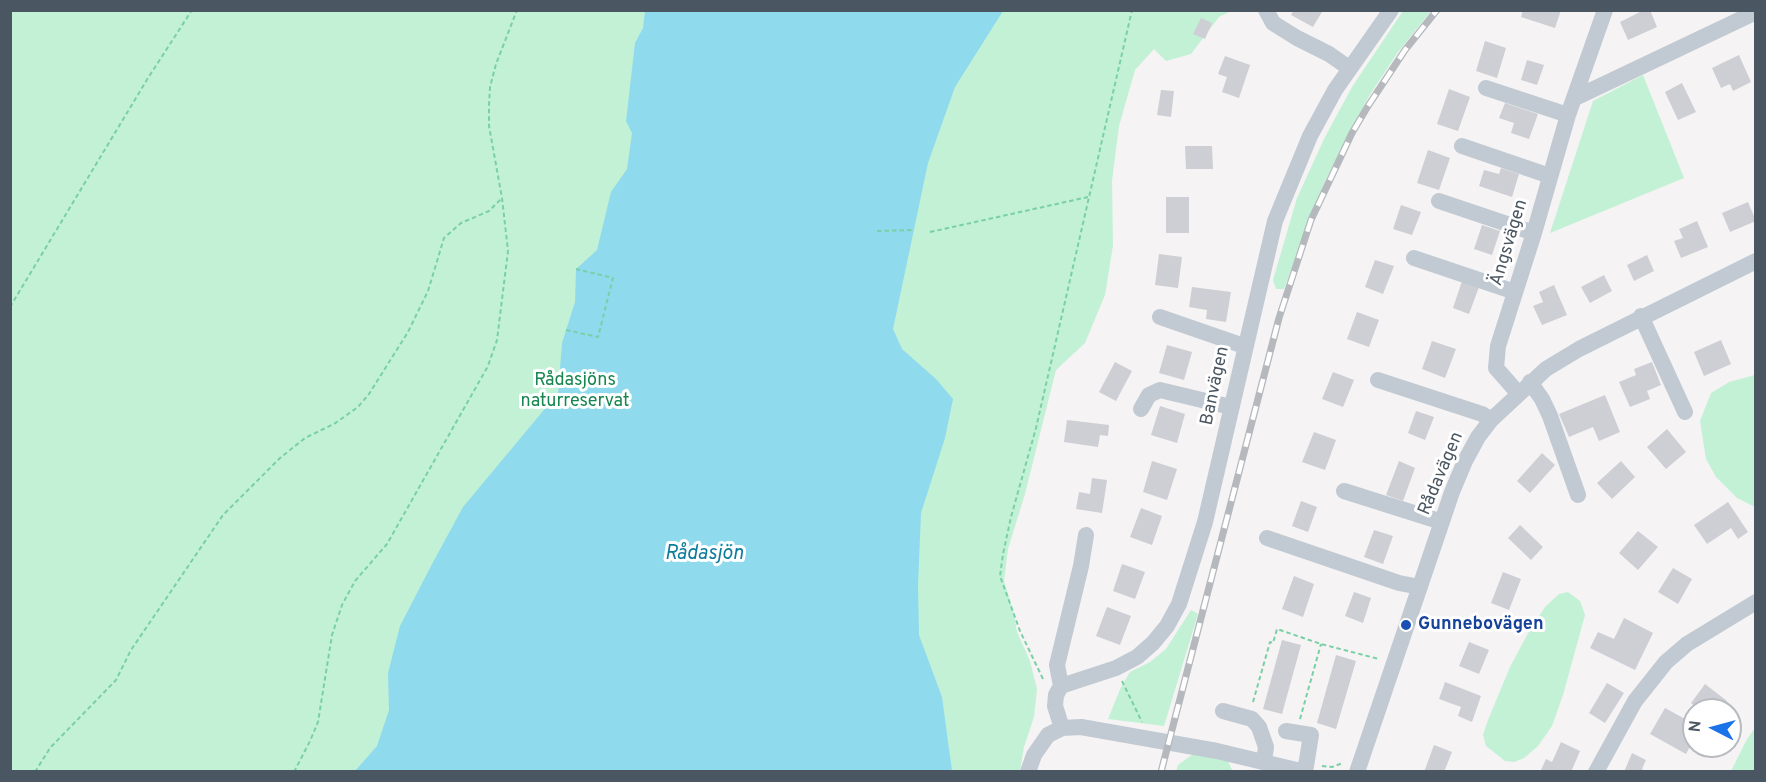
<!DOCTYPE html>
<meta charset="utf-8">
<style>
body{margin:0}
#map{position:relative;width:1766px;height:782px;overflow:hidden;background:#f5f3f3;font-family:Overpass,sans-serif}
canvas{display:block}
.frame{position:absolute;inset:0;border:12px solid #4a5661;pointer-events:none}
.north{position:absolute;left:1682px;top:698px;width:60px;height:60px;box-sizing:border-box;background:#fff;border:2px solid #b7bbc0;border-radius:50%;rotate:276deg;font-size:16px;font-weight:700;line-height:24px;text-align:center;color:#4a5661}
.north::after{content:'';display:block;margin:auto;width:21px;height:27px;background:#1a73e8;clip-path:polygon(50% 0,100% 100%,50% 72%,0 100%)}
</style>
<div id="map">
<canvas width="1766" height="782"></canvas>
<div class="frame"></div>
<div class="north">N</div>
</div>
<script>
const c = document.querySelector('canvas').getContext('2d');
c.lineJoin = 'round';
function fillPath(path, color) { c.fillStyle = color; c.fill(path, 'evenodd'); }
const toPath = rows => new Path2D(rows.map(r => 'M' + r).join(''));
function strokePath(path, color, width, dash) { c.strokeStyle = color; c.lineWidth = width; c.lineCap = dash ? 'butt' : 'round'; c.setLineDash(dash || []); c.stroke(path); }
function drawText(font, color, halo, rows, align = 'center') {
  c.font = font + ' Overpass,sans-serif'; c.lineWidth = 6; c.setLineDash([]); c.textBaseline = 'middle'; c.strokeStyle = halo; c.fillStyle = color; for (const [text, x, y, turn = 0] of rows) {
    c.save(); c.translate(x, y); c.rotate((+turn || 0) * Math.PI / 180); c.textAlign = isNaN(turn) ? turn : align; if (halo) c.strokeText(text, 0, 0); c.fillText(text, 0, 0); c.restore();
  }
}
const green = toPath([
 [10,11,1231,11,1219,17,1191,54,1166,61,1154,49,1135,70,1119,126,1112,181,1113,245,1105,295,1085,343,1056,370,1025,494,1008,549,1004,581,1013,610,1017,632,1030,661,1037,689,1034,717,1024,747,1020,771,11,771],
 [1403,11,1431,11,1398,52,1369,96,1325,181,1284,289,1276,289,1273,280,1297,198,1325,137,1352,87],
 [1643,75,1684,178,1550,233,1593,101],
 [1755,375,1756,375,1755,507,1737,498,1716,477,1706,459,1700,421,1711,393,1729,382],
 [1568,592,1580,601,1585,615,1563,695,1552,726,1538,746,1524,758,1514,762,1505,761,1486,746,1483,735,1488,720,1510,667,1527,635,1545,607,1559,594],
 [1191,610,1198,614,1164,726,1108,719,1121,687,1130,672,1150,662,1166,649],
 [1755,728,1755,771,1731,771,1747,739],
 [1196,752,1227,759,1233,772,1176,772,1178,765]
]);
const water = toPath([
 [645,11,1003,11,955,87,928,163,893,329,902,349,936,379,953,399,945,438,921,513,918,585,919,635,942,697,952,771,355,771,377,746,389,710,388,673,400,626,431,566,463,507,558,393,562,343,575,302,576,269,597,250,611,192,627,169,632,133,626,121,635,43,643,28]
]);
const building = toPath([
 [1294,10,1323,10,1313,27,1291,15],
 [1523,10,1561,10,1555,28,1521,17],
 [1644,10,1650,10,1657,27,1628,40,1620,22],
 [1201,18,1212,23,1205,39,1193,34],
 [1485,41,1506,48,1497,78,1476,71],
 [1739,55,1751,82,1733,91,1730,84,1721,88,1712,68],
 [1225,56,1250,65,1239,98,1222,92,1227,77,1218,74],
 [1527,60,1544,65,1537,85,1521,80],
 [1682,83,1696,112,1678,120,1665,92],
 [1449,89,1470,97,1458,131,1437,124],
 [1161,90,1174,91,1171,117,1157,115],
 [1505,103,1538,114,1529,139,1511,133,1514,123,1499,118],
 [1185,146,1212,146,1213,169,1186,169],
 [1428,150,1450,158,1439,190,1417,183],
 [1501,168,1519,174,1512,197,1479,186,1484,170,1499,174],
 [1166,197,1189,197,1189,233,1166,233],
 [1748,202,1756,221,1730,232,1722,213],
 [1401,205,1421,212,1412,235,1393,229],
 [1697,221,1708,247,1681,258,1674,241,1683,238,1679,229],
 [1482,225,1500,231,1492,255,1474,249],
 [1159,254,1182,257,1178,288,1155,285],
 [1647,255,1654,271,1634,281,1627,265],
 [1375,260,1394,266,1383,294,1365,287],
 [1604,275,1612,291,1590,303,1581,287],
 [1462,281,1479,287,1469,314,1453,308],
 [1554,285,1567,315,1542,325,1533,306,1543,302,1539,292],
 [1192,287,1231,292,1226,322,1206,319,1207,310,1189,307],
 [1357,312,1379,320,1369,347,1347,339],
 [1721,340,1731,364,1704,376,1694,352],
 [1432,341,1456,349,1445,378,1422,369],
 [1167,345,1192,352,1184,380,1159,373],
 [1115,362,1132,371,1116,401,1099,392],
 [1652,362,1661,385,1647,391,1650,399,1630,407,1619,382,1636,375,1634,369],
 [1333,372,1354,380,1343,407,1322,399],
 [1605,395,1620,432,1599,441,1593,427,1569,437,1559,414],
 [1160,406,1185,414,1177,443,1151,435],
 [1416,411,1434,417,1425,440,1408,433],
 [1067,420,1109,425,1108,436,1100,435,1098,447,1064,442],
 [1667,429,1686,452,1666,469,1647,447],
 [1314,432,1336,440,1325,470,1302,462],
 [1542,453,1555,465,1530,493,1517,481],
 [1152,461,1177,469,1167,500,1143,492],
 [1399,461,1415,468,1403,501,1386,495],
 [1621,461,1635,477,1612,499,1597,483],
 [1092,478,1107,480,1102,513,1076,509,1079,492,1090,494],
 [1301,501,1317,507,1308,532,1292,526],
 [1728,502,1748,532,1738,539,1731,528,1707,544,1694,525],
 [1141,508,1162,516,1152,545,1130,537],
 [1520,525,1543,547,1531,560,1508,538],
 [1374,530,1393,536,1383,564,1364,557],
 [1638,531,1658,547,1638,570,1619,553],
 [1122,564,1145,572,1135,599,1113,591],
 [1673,568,1692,579,1678,604,1658,592],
 [1503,572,1521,579,1509,610,1491,603],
 [1294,576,1314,584,1303,617,1282,609],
 [1354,592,1371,598,1363,623,1345,616],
 [1107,607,1131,616,1120,645,1096,636],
 [1624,618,1653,633,1635,670,1590,648,1598,632,1614,639],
 [1282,640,1301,645,1282,714,1263,709],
 [1469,642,1489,650,1479,674,1459,666],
 [1336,655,1356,661,1336,729,1317,723],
 [1445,682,1481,696,1472,722,1458,716,1461,707,1439,699],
 [1607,683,1624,693,1605,723,1589,713],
 [1705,684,1727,701,1720,710,1700,710,1691,703],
 [1665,708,1687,720,1682,728,1694,734,1694,739,1686,754,1650,734],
 [1561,742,1580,751,1571,772,1540,772,1546,759,1552,762],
 [1434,745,1452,752,1444,772,1424,772],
 [1632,753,1646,760,1642,769,1646,772,1624,772]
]);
const path = toPath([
 [877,231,914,230],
 [930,232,1088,197],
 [10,307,148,78,192,10],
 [566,330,598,337,613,278,576,269],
 [1043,679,1020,631,1000,576,1003,554,1011,517,1036,428,1132,10],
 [1122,681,1142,722],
 [1253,702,1270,642,1273,643,1277,629,1321,644,1379,659],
 [1300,719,1321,644],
 [1322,766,1332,767,1343,763],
 [35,772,50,748,116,680,131,650,223,515,280,458,305,438,334,424,358,407,369,394,408,332,428,291,444,238,461,223,489,211,501,199],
 [294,772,310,741,318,722,332,635,342,605,355,581,387,544,488,366,497,340,508,251,502,198,489,126,489,105,490,87,496,64,517,10]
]);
const minor = toPath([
 [1266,10,1273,23,1297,38,1329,54,1349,68],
 [1486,88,1568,115],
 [1575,98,1756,12],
 [1462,146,1550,176],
 [1439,201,1534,233],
 [1414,258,1515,292],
 [1641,316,1685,412],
 [1160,317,1244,346],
 [1378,380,1482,414,1491,420],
 [1530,382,1542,399,1550,416,1578,495],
 [1518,393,1496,368,1498,346,1534,233,1568,115,1605,10],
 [1141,409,1149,395,1160,390,1231,407],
 [1344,491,1442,522],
 [1267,538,1399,583,1420,587],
 [1061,686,1057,665,1081,566,1086,535],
 [1223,711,1252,719,1259,727,1266,747,1264,761],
 [1062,728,1055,706,1056,695,1061,686,1116,668,1137,657,1153,643,1167,626,1179,604,1205,522,1275,221,1310,136,1335,90,1391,10],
 [1028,772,1034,755,1048,735,1062,728,1081,727,1217,751,1305,772,1311,735,1286,731],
 [1357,772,1452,492,1465,461,1478,437,1491,420,1546,369,1579,349,1756,261],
 [1596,772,1635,701,1666,662,1687,644,1756,602]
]);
const rail = toPath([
 [1161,772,1279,318,1311,220,1352,133,1368,106,1405,50,1437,10]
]);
const markers = [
 [1406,625,6,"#1a4fb4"]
];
const streetNames = [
 ["Ängsvägen",1510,243,-73],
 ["Banvägen",1216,386,-78],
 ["Rådavägen",1442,474,-67]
];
const parkNames = [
 ["Rådasjöns",575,381],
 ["naturreservat",575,402]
];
const transitNames = [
 ["Gunnebovägen",1418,625]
];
const waterNames = [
 ["Rådasjön",704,555]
];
fillPath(green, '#c3f1d5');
fillPath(water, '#90daee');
fillPath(building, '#cdcfd5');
strokePath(path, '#7ad0a6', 2, [4.5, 3]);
strokePath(minor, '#c1cad2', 16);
strokePath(rail, '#b5b8bd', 7);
strokePath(rail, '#fff', 4.5, [14]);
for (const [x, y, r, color] of markers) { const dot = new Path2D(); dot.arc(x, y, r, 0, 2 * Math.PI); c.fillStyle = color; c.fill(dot); strokePath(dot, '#fff', 2); }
drawText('18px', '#4a5661', '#fff', streetNames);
drawText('18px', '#17864f', '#fff', parkNames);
drawText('bold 18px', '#164399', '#fff', transitNames, 'left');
drawText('italic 20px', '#0c7c9b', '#fff', waterNames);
</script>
